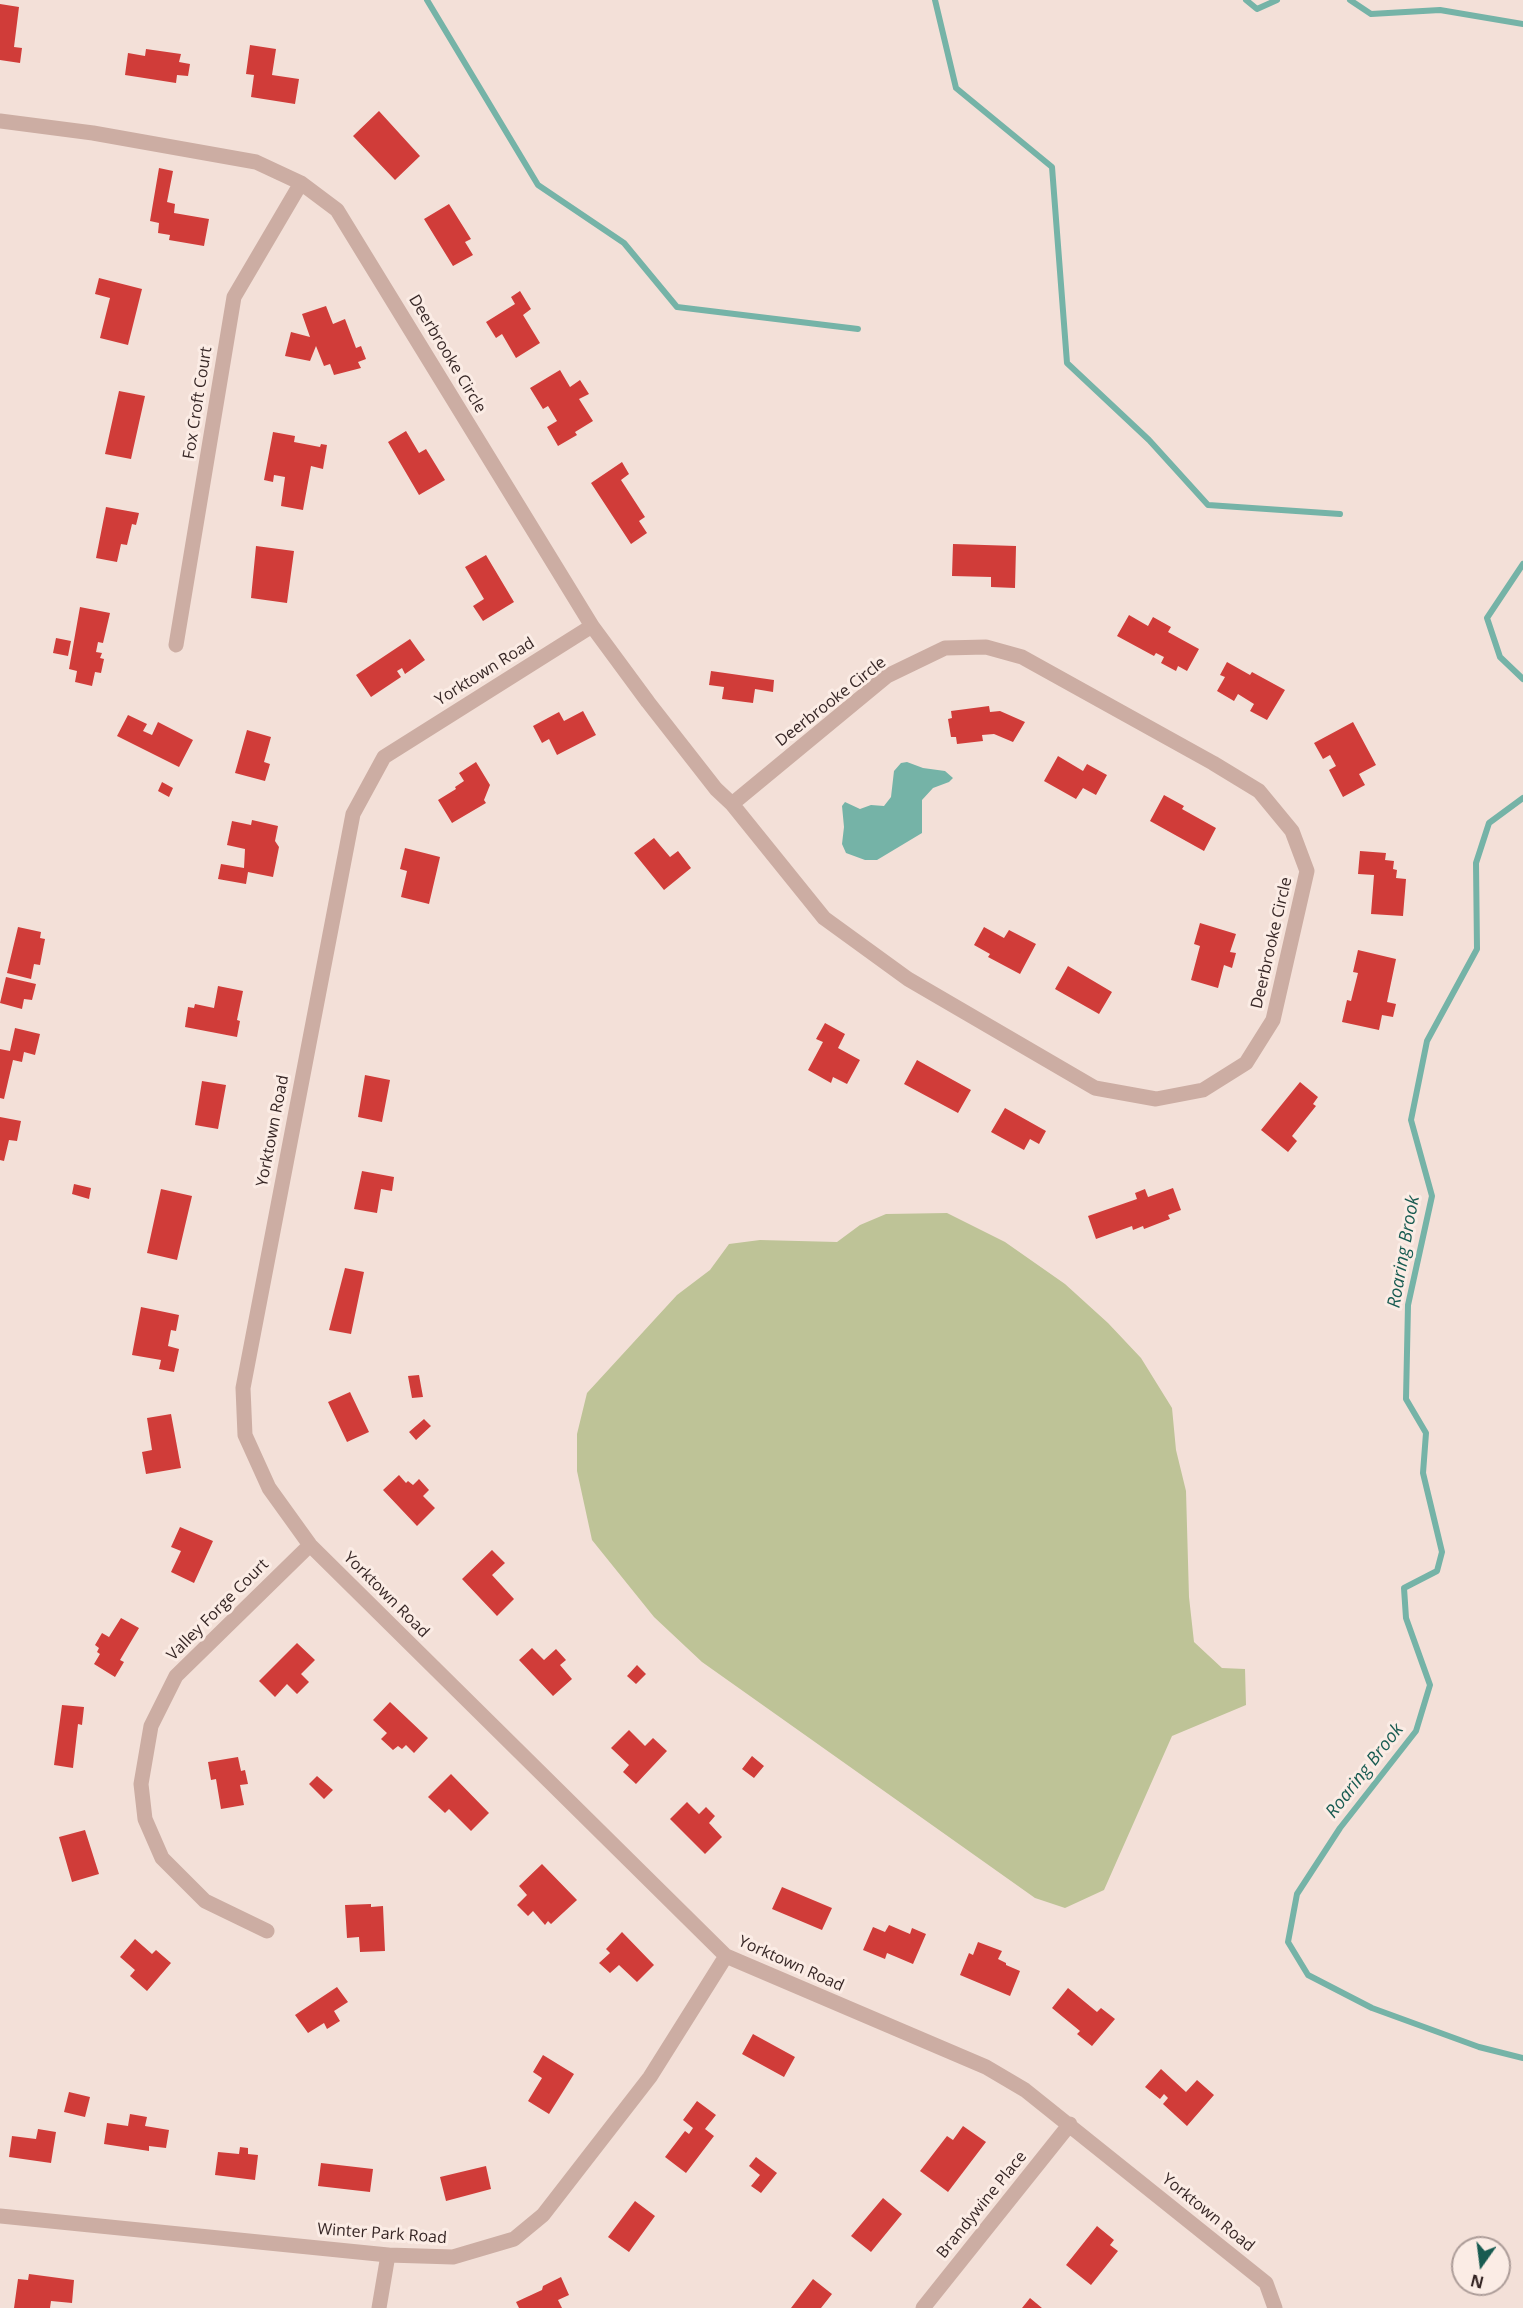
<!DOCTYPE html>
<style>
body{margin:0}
#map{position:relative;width:1523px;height:2308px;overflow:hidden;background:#f3e0d8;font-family:"Open Sans",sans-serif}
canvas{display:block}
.north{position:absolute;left:1451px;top:2236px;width:60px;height:60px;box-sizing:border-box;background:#fbece5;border:2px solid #ad9d99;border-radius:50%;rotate:194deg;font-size:16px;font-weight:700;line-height:24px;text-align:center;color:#372726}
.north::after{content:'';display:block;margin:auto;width:21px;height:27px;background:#185b51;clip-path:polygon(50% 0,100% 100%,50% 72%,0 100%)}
</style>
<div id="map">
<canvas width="1523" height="2308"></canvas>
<div class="north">N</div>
</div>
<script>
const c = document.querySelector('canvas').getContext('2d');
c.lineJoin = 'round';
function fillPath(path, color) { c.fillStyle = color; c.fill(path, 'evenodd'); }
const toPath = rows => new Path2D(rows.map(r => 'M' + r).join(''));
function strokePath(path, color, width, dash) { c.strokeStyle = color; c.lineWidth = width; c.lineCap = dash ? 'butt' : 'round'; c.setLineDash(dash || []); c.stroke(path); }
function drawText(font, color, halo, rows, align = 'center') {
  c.font = font + ' "Open Sans",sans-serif'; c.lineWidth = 6; c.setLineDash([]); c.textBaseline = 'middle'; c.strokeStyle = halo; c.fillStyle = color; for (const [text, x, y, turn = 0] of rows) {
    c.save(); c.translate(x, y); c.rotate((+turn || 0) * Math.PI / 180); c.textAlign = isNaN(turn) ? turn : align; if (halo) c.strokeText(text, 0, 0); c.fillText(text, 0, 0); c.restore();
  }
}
const green = toPath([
 [947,1213,1005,1242,1065,1284,1108,1323,1141,1358,1172,1408,1176,1450,1186,1491,1189,1597,1194,1642,1222,1668,1245,1669,1246,1705,1172,1736,1104,1890,1065,1908,1035,1898,702,1662,654,1617,592,1540,577,1471,577,1434,587,1393,677,1295,710,1270,729,1244,760,1240,837,1242,860,1225,886,1214]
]);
const water = toPath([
 [907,762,923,768,945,771,953,778,949,782,933,788,922,800,922,833,877,860,865,860,846,853,842,844,844,827,842,806,845,802,860,809,871,805,884,806,891,797,894,771,901,763]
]);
const stream = toPath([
 [427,0,538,185,624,243,677,307,858,329],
 [935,0,956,88,1052,167,1067,363,1149,440,1208,505,1340,514],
 [1246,0,1257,9,1277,0],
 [1350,0,1371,14,1440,10,1523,24],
 [1523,564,1487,618,1500,657,1523,679],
 [1523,798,1489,823,1476,863,1477,949,1427,1041,1411,1120,1432,1196,1408,1305,1406,1399,1426,1433,1423,1473,1442,1552,1437,1571,1404,1588,1406,1618,1430,1685,1416,1731,1340,1828,1297,1894,1288,1942,1308,1975,1372,2008,1479,2047,1523,2058]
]);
const building = toPath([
 [0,4,19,7,14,47,22,48,20,63,0,60],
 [250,45,276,49,272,75,299,79,295,104,251,97,254,75,246,74],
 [146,49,181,54,179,62,190,64,188,76,177,75,176,83,125,75,128,53,145,56],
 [379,111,420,156,395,180,353,136],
 [159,168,173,171,167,202,175,204,174,213,209,219,204,246,169,240,170,235,158,233,159,223,150,221],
 [449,204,471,239,465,242,473,255,453,266,424,219],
 [99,278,142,289,128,345,100,338,110,298,95,294],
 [520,291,531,309,523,315,540,343,516,358,502,334,496,338,486,322,515,304,511,297],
 [326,306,333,324,345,319,356,348,361,346,366,359,358,362,361,368,334,375,330,364,324,366,316,346,310,361,285,356,291,332,310,337,302,314],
 [560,370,570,387,580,380,589,394,579,399,593,421,575,432,577,435,558,446,547,427,557,421,548,406,543,409,530,388],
 [119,391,145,396,131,459,105,454],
 [406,431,419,453,426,449,445,480,419,495,388,442],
 [273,432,295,436,294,442,320,447,321,444,327,445,323,469,311,466,303,510,281,506,285,477,274,475,273,482,264,480],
 [622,462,629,474,621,480,645,517,639,521,647,533,631,544,591,483],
 [106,507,139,513,136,525,132,524,127,545,121,544,117,562,96,558],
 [953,544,1016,546,1015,588,991,587,991,577,952,576],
 [256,546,294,551,287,603,251,598],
 [486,555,514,602,483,621,473,606,484,599,465,567],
 [80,607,110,613,103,643,98,642,96,652,102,653,100,658,104,659,101,673,95,672,92,686,75,682,77,671,69,669],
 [1129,615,1148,626,1153,617,1171,627,1168,632,1199,649,1187,671,1178,666,1176,671,1161,663,1164,657,1156,653,1154,656,1117,636],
 [56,638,71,641,68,656,53,653],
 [410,639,425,660,405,674,402,668,397,671,401,677,371,697,356,675],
 [1227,662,1250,675,1252,672,1285,690,1267,720,1250,711,1254,704,1238,694,1234,701,1217,691,1225,677,1220,675],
 [711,671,774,680,773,692,755,689,753,703,722,699,724,687,709,685],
 [989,706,990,712,1000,711,1025,722,1013,742,994,734,982,735,983,741,957,744,956,737,951,737,948,719,952,718,951,711],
 [583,711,596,735,557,755,549,739,542,743,533,726,559,712,564,721],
 [128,715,147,724,143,731,152,735,158,722,193,740,179,767,117,736],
 [1353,722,1376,765,1359,774,1365,785,1343,797,1329,770,1336,766,1330,755,1323,759,1314,743],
 [247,730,271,737,264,762,270,764,265,781,235,773],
 [1058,756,1083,771,1087,764,1107,775,1096,795,1083,788,1076,799,1044,781],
 [476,762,490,785,484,800,486,803,452,823,438,800,456,789,455,787,464,781,459,773],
 [162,782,173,788,169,797,158,791],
 [1164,795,1184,806,1182,809,1216,828,1204,851,1150,821],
 [252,820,278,826,275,841,279,847,273,877,248,872,246,884,218,879,221,864,244,868,245,849,227,845,232,821,251,825],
 [654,838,670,857,678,851,691,868,664,890,634,853],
 [405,848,440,857,429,904,401,897,407,871,400,869],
 [1360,851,1386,853,1385,860,1394,861,1393,869,1397,870,1396,878,1406,879,1403,916,1371,914,1374,875,1358,874],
 [1200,923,1236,934,1230,952,1236,953,1232,968,1224,965,1218,988,1191,980,1200,946,1194,944],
 [18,927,41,932,40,938,45,939,40,965,34,964,31,979,7,973],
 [984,927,1004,938,1009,930,1036,944,1020,974,988,957,990,954,974,945],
 [1358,950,1396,959,1387,1002,1396,1004,1393,1017,1382,1015,1379,1030,1342,1022,1347,1000,1351,1001,1358,973,1353,972],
 [1068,966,1112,992,1099,1014,1055,989],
 [6,977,36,984,32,1000,24,999,22,1009,0,1003],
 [218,986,243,991,237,1020,240,1021,237,1037,185,1027,188,1007,194,1008,195,1004,214,1008],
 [825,1023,845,1034,838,1048,860,1060,847,1084,833,1077,831,1083,808,1070,823,1042,816,1039],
 [15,1028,40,1034,35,1055,24,1052,22,1062,13,1060,4,1099,0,1098,0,1049,10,1051],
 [917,1060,971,1090,958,1113,904,1084],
 [365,1075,390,1080,382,1122,358,1117],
 [202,1081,226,1085,218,1129,195,1125],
 [1300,1082,1318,1097,1313,1104,1316,1106,1292,1136,1297,1141,1288,1152,1261,1130],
 [1005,1108,1046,1131,1039,1144,1030,1139,1024,1150,991,1132],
 [0,1117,21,1121,17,1141,9,1140,4,1161,0,1160],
 [362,1171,394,1177,392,1191,381,1189,377,1213,354,1209],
 [74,1184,91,1188,89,1199,72,1194],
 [1173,1188,1181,1210,1168,1215,1170,1219,1144,1229,1143,1226,1133,1230,1132,1226,1096,1239,1088,1216,1137,1199,1135,1193,1145,1189,1148,1197],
 [161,1189,192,1196,177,1260,147,1253],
 [345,1268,364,1272,351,1334,329,1330],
 [141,1307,179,1315,176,1331,171,1330,168,1346,179,1349,174,1372,159,1369,161,1360,132,1355],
 [419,1375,423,1397,412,1398,408,1376],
 [350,1392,369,1432,347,1442,328,1402],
 [171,1414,181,1468,146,1474,142,1452,152,1450,147,1418],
 [424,1419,431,1426,416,1440,409,1432],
 [399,1475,406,1483,408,1481,413,1485,419,1479,429,1490,423,1496,435,1508,417,1526,383,1490],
 [180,1527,213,1541,194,1583,171,1572,181,1551,171,1547],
 [492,1550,505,1563,492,1575,514,1599,497,1616,462,1579],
 [121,1618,139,1628,120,1660,124,1662,115,1677,94,1664,100,1654,97,1652,99,1648,95,1645,102,1633,109,1637],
 [297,1643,315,1660,301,1674,309,1682,297,1694,287,1684,275,1697,259,1681],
 [532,1648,544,1660,556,1649,566,1660,560,1665,572,1679,553,1696,519,1660],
 [637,1665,646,1674,636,1684,627,1676],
 [390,1702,428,1738,414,1753,406,1745,402,1749,398,1746,393,1750,381,1739,387,1733,373,1720],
 [62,1705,84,1707,82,1725,78,1724,73,1768,54,1765],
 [629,1730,645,1746,653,1738,667,1751,636,1784,623,1772,629,1765,611,1748],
 [752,1756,764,1766,754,1778,742,1769],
 [238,1757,241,1771,245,1770,248,1784,240,1785,244,1805,221,1809,216,1779,211,1780,208,1762],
 [451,1774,489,1813,471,1831,449,1809,445,1813,428,1797],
 [317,1776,333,1790,324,1799,309,1784],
 [687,1802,699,1814,706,1807,715,1816,709,1823,722,1837,705,1854,670,1819],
 [85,1830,99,1874,72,1882,59,1837],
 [542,1864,577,1900,551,1924,548,1921,545,1925,533,1911,528,1916,517,1905,527,1895,519,1886],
 [782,1887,832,1908,822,1930,772,1909],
 [371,1904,371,1907,383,1906,385,1951,360,1952,359,1937,347,1938,345,1905],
 [889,1925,910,1934,912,1928,926,1934,913,1964,887,1953,885,1959,863,1950,873,1927,885,1932],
 [622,1932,654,1965,637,1982,619,1965,610,1973,599,1963,610,1953,606,1949],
 [135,1939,152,1954,156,1950,171,1963,147,1991,130,1976,135,1970,120,1957],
 [978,1942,1002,1951,998,1959,1006,1963,1006,1965,1020,1971,1010,1996,960,1975,969,1953,973,1955],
 [337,1987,348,2002,334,2011,340,2021,327,2029,324,2023,308,2033,295,2015],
 [1068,1988,1097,2012,1101,2008,1115,2019,1092,2046,1077,2034,1080,2031,1052,2008],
 [753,2034,795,2057,784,2077,742,2054],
 [543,2055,574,2074,549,2114,528,2101,542,2078,533,2072],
 [1161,2069,1186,2092,1197,2080,1214,2095,1187,2126,1163,2104,1168,2098,1164,2094,1160,2099,1145,2087],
 [69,2092,90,2097,85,2117,64,2112],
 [697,2101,716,2115,705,2129,714,2136,686,2173,665,2157,685,2131,689,2134,693,2128,683,2120],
 [130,2114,147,2117,145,2126,169,2130,166,2148,149,2146,149,2151,104,2144,107,2123,128,2126],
 [963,2126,986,2142,948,2192,920,2171,947,2136,953,2140],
 [38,2129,56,2132,51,2163,9,2157,12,2136,36,2139],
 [240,2147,248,2148,248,2154,258,2155,255,2180,215,2175,218,2152,239,2154],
 [756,2157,777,2173,761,2193,751,2186,760,2175,749,2166],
 [321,2163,373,2169,370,2192,318,2186],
 [486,2166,491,2189,446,2201,440,2177],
 [883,2198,902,2214,871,2252,851,2236],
 [635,2201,655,2216,629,2252,608,2237],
 [1097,2226,1114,2240,1110,2245,1118,2251,1091,2285,1066,2265],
 [29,2274,74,2280,72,2303,51,2301,50,2308,14,2308,18,2279,28,2280],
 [561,2277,569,2295,558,2300,562,2308,519,2308,516,2302,542,2290,543,2286],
 [813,2279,832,2294,821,2308,791,2308],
 [1030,2298,1042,2308,1022,2308]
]);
const minor = toPath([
 [0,121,93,133,256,162,301,183,337,210,592,626,648,702,716,789,732,804,824,918,908,979,1095,1088,1156,1099,1203,1090,1246,1063,1273,1020,1307,871,1292,831,1259,791,1213,763,1022,657,986,647,945,648,887,676,732,804],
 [592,626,384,757,353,814,243,1388,245,1435,269,1488,310,1545,726,1956,986,2067,1025,2090,1266,2283,1275,2308],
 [176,645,234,297,301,183],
 [267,1931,205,1901,162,1858,145,1819,141,1784,151,1726,176,1676,310,1545],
 [0,2216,388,2255,453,2257,514,2239,543,2215,650,2077,726,1956],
 [379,2308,388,2255],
 [923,2308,1070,2124]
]);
const streetNames = [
 ["Deerbrooke Circle",447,354,59],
 ["Fox Croft Court",198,403,-81],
 ["Yorktown Road",485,672,-32],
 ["Deerbrooke Circle",831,702,-38],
 ["Deerbrooke Circle",1272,943,-77],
 ["Yorktown Road",273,1131,-79],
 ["Yorktown Road",386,1595,45],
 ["Valley Forge Court",218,1610,-45],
 ["Yorktown Road",791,1964,24],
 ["Brandywine Place",982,2205,-51],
 ["Yorktown Road",1208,2213,39],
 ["Winter Park Road",382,2234,4]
];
const waterNames = [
 ["Roaring Brook",1404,1252,-80],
 ["Roaring Brook",1365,1771,-52]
];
fillPath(green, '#bec397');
fillPath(water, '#75b3a7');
strokePath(stream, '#75b3a7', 6);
fillPath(building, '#d03c39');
strokePath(minor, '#ccada3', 15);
drawText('16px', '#372726', '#fbece5', streetNames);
drawText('italic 18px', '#185b51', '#fbece5', waterNames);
</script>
